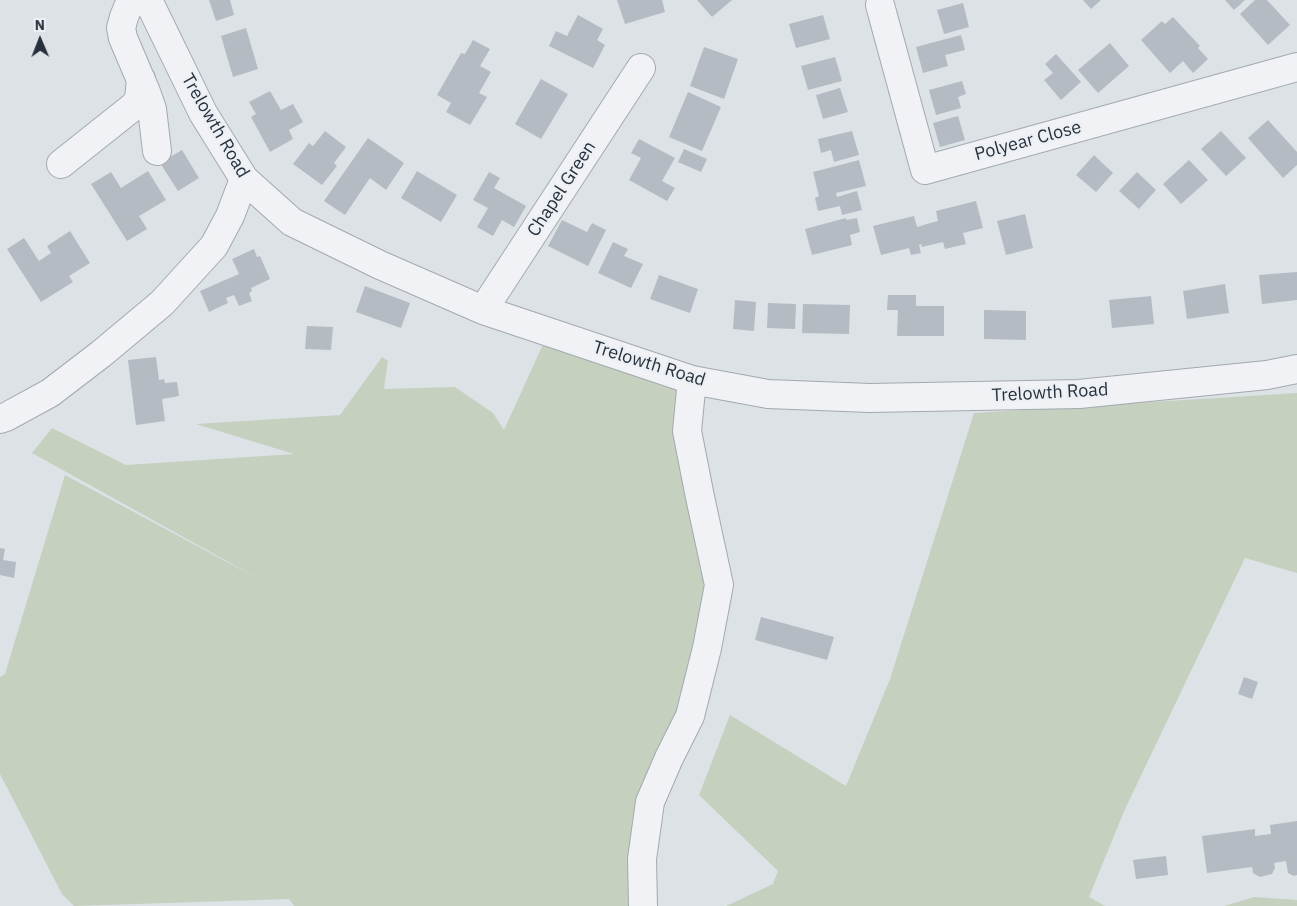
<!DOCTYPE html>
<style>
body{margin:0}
#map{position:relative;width:1297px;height:906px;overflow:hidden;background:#dde2e7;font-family:"IBM Plex Sans",sans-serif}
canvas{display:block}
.north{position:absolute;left:15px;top:15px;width:50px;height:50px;-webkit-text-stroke:4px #ecf0f4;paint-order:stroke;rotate:359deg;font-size:14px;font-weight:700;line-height:20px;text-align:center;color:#27313d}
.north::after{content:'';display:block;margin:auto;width:18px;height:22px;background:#27313d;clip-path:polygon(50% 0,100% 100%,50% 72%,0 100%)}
</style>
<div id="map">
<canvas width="1297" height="906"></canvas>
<div class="north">N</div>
</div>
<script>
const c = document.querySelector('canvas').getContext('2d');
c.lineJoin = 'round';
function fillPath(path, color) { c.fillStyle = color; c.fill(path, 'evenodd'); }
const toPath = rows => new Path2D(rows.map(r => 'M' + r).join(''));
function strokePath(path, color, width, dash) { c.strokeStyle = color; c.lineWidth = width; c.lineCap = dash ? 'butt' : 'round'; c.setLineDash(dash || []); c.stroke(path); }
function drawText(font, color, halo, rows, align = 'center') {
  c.font = font + ' "IBM Plex Sans",sans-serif'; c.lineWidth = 5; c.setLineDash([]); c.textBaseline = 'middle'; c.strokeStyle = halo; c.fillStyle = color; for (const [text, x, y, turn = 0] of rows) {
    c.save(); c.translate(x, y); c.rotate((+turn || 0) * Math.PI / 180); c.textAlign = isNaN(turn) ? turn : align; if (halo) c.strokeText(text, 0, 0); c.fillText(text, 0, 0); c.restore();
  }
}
const green = toPath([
 [545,340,681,388,709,582,632,906,294,906,289,899,74,906,62,894,0,774,0,677,5,674,65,475,268,584,32,453,52,428,126,465,294,454,196,424,340,415,382,357,388,361,384,389,455,387,493,413,504,430],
 [1297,393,1297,573,1245,558,1125,809,1089,897,1105,906,726,906,773,884,778,871,699,795,730,715,846,786,890,679,974,413],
 [1254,897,1297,900,1297,906,1224,906]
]);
const building = toPath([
 [209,0,230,0,234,15,216,21],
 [617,0,662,0,665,12,625,24],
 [697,0,732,0,712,17],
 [1083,0,1101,0,1091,9],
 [1225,0,1245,0,1234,10],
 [1255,0,1267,0,1290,25,1268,45,1240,14],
 [963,3,969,27,944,34,937,10],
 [578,15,603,29,597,40,605,45,593,68,549,46,556,31,567,36],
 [823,15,830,39,796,48,789,24],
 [1173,17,1200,46,1198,48,1208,59,1193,73,1183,61,1170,73,1141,40,1162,21,1165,24],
 [246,28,258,69,233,77,221,36],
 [961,35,965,50,945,55,948,66,923,73,916,47],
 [473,40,490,49,480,66,491,72,479,93,487,97,470,125,446,112,451,103,437,95,461,53,465,54],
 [1110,43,1129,66,1098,93,1078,70],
 [704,47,738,59,724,99,690,86],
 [1056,54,1081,82,1061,100,1044,80,1053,73,1045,64],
 [835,57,842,81,808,90,801,66],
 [541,79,568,94,541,139,515,124],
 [962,81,966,94,958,97,961,108,936,115,929,90],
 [840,88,848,112,823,119,816,95],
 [270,91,281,110,293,104,303,122,289,130,293,139,270,152,251,117,256,114,249,102],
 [688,92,721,107,702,151,669,137],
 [958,116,965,140,940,147,933,123],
 [1268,120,1297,152,1297,165,1283,178,1248,138],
 [325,131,346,147,334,163,337,166,322,185,293,164,309,143,313,146],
 [852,131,859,155,834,162,831,150,821,153,818,139],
 [1221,131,1246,158,1226,176,1201,149],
 [368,138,404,163,386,190,370,178,345,215,324,201],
 [639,139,675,158,662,181,675,188,667,201,629,180,641,158,631,153],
 [684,149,707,159,701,172,678,162],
 [182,150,199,178,178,191,160,163],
 [1094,155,1113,173,1096,192,1076,175],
 [859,160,866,186,836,193,837,197,857,191,862,210,842,215,840,206,818,211,815,198,819,196,813,172],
 [1189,160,1208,180,1181,204,1163,184],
 [148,171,166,200,139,216,147,229,127,241,91,184,111,172,121,188],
 [417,171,457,195,441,222,401,198],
 [489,172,500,178,494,188,526,206,514,227,502,220,493,236,477,227,488,208,473,200],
 [1137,172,1156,190,1139,209,1119,191],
 [976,201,983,228,963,233,966,244,945,249,943,242,922,247,921,244,919,245,921,253,911,255,909,248,881,255,873,226,914,216,917,227,927,224,938,221,936,211],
 [1025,214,1033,248,1006,255,997,221],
 [846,218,846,220,857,218,860,232,850,235,852,245,812,255,805,229],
 [562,220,587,232,592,223,606,230,588,266,548,246],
 [70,231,90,263,69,276,73,282,41,302,7,249,24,238,39,261,51,253,47,246],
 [613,242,628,249,624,256,643,264,631,288,598,273],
 [254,249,257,257,260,256,270,279,251,288,252,291,249,293,252,301,239,306,234,295,226,298,228,303,209,312,200,291,239,274,232,259],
 [1297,272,1297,300,1262,304,1259,275],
 [659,275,698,289,690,313,650,299],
 [1225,284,1229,313,1187,319,1183,291],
 [365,286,410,303,401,328,356,312],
 [888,295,916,295,916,306,944,306,944,336,897,336,898,310,887,310],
 [1151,296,1154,324,1112,328,1109,300],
 [735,300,756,302,754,331,733,329],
 [768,303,796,304,795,329,767,328],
 [803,304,850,305,849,334,802,333],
 [984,310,1026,311,1026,340,984,339],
 [307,326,333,327,331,350,305,349],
 [156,357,159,380,164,379,165,383,177,382,179,396,162,399,165,421,136,425,128,360],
 [0,548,5,549,3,560,16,562,14,578,0,575],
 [761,617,834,637,827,660,755,640],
 [1244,677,1258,682,1252,699,1238,694],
 [1297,821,1297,875,1294,876,1288,873,1286,861,1274,863,1275,868,1272,874,1260,877,1253,873,1252,867,1207,873,1202,836,1255,829,1255,836,1271,834,1270,825],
 [1166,856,1168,875,1136,879,1133,860]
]);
const minor = toPath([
 [133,0,128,7,124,17,121,28,123,38,146,92,152,109,157,151],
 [148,0,203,113,244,179,292,222,380,265,483,310,692,380,768,394,870,398,1079,394,1267,375,1297,369],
 [880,5,925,170,1297,67],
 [61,164,134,106,139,99,141,79],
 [483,310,641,68],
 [0,419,6,417,50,393,101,354,162,303,214,246,230,216,244,179],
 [643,906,642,859,650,802,669,758,690,716,707,648,719,585,700,497,687,431,692,380]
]);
const streetNames = [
 ["Trelowth Road",215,126,60],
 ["Polyear Close",1028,141,-15],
 ["Chapel Green",562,189,-57],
 ["Trelowth Road",649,364,17],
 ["Trelowth Road",1050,393,-3]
];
fillPath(green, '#c5d0bf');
fillPath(building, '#b5bbc3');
strokePath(minor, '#a3a9b1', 30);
strokePath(minor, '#f0f2f5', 28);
drawText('18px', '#27313d', '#ecf0f4', streetNames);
</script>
